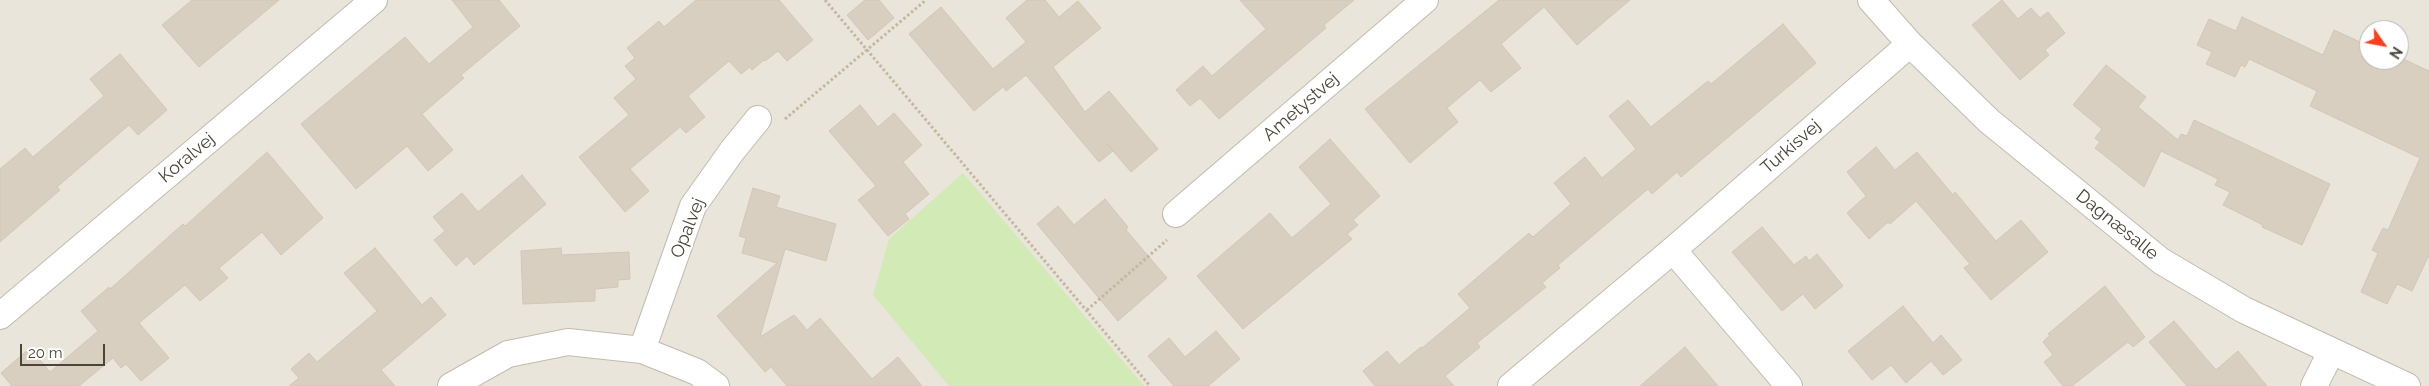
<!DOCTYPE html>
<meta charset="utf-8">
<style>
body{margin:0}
#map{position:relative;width:2429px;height:386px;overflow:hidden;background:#f6f3ec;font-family:Raleway,sans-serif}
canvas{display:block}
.north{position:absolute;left:2359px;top:20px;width:50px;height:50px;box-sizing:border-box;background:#fff;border:1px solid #b7b4b0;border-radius:50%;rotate:123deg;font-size:14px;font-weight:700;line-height:20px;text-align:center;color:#4b4439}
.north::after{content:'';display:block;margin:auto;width:18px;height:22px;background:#fc3f1d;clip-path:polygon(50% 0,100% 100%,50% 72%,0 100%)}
.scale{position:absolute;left:20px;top:344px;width:85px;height:22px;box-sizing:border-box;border:2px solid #4b4439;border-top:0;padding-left:6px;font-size:15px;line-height:18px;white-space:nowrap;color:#4b4439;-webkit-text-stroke:4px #fff;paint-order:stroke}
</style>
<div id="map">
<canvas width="2429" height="386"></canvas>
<div class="north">N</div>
<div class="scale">20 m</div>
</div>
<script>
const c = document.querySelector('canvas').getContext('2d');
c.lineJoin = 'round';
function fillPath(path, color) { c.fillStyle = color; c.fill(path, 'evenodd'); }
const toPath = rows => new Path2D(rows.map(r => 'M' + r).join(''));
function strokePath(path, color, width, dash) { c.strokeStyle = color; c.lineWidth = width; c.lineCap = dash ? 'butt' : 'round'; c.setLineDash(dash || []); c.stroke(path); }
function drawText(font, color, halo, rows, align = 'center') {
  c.font = font + ' Raleway,sans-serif'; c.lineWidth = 4.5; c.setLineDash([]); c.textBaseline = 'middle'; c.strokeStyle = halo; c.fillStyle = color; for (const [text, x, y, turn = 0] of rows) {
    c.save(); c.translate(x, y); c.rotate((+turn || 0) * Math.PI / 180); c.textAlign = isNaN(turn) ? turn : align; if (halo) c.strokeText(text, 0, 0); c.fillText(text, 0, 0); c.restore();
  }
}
const residential = toPath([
 [0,0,2429,0,2429,386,0,386],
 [2369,30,2399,30,2399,60,2369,60]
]);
const green = toPath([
 [963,173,1144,386,949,386,873,295,889,239]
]);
const building = toPath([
 [192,0,279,0,199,67,162,25,192,0],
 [452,0,499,0,520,26,461,75,464,78,422,114,453,150,428,171,407,146,356,189,301,124,405,37,429,64,473,27,452,0],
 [696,0,779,0,813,40,787,61,778,51,765,61,764,60,752,70,750,67,741,74,729,61,688,96,705,117,686,133,680,127,630,169,649,191,625,212,579,157,629,115,614,98,636,79,625,66,635,58,627,48,659,21,664,27,696,0],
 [865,0,879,0,894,18,868,40,847,15,865,0],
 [1027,0,1045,0,1059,17,1078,1,1101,28,1053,67,1085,112,1109,91,1158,149,1131,172,1107,144,1113,151,1099,162,1026,75,1006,91,1003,87,974,111,909,34,941,7,993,69,1026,42,1006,18,1027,0],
 [1240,0,1354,0,1324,25,1326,28,1219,119,1200,98,1190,106,1176,90,1203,66,1212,76,1266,29,1240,0],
 [1499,0,1630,0,1577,45,1544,7,1501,44,1521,68,1491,92,1480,80,1447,108,1458,122,1410,163,1365,109,1499,0],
 [2002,0,2018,19,2031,8,2040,18,2048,12,2065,33,2045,50,2049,55,2020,80,1972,25,2002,0],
 [2242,17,2323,55,2334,30,2369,46,2369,60,2399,60,2399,57,2429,71,2429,255,2412,291,2397,284,2387,304,2361,292,2378,253,2372,250,2383,228,2388,230,2420,158,2310,106,2317,91,2249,59,2245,67,2241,65,2235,77,2206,64,2212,52,2197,45,2209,19,2236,31,2242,17],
 [1783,24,1816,63,1681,177,1677,172,1652,194,1648,189,1558,265,1560,268,1542,283,1546,287,1477,343,1480,347,1445,376,1454,386,1375,386,1363,371,1387,351,1399,365,1421,347,1422,348,1470,308,1458,294,1529,233,1533,237,1571,204,1554,183,1585,157,1602,178,1636,149,1609,116,1628,100,1651,127,1708,81,1711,84,1783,24],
 [120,54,167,110,138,135,129,125,57,187,60,190,0,242,0,169,25,148,33,157,104,96,90,79,120,54],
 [2106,65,2146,97,2138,107,2178,140,2181,134,2187,136,2194,120,2330,184,2302,245,2262,227,2263,225,2223,205,2230,192,2215,185,2218,179,2161,151,2144,187,2095,148,2100,142,2095,138,2102,129,2073,105,2106,65],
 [860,105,878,127,894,113,922,145,903,162,929,194,905,214,909,219,888,236,858,200,876,186,829,131,860,105],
 [1330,139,1380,196,1353,220,1358,225,1347,234,1352,239,1243,329,1197,276,1270,213,1292,238,1331,204,1299,167,1330,139],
 [1876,147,1895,170,1917,152,1953,195,1955,192,1996,241,2021,220,2048,252,1991,300,1964,268,1970,264,1916,201,1890,224,1888,222,1869,239,1847,213,1866,196,1847,172,1876,147],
 [267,152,323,218,281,255,262,232,219,268,228,278,200,301,185,285,139,323,169,358,141,381,126,364,121,368,113,358,79,386,12,386,1,373,30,348,50,372,98,331,81,311,109,287,110,289,183,224,185,226,267,152],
 [522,175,546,204,474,265,467,256,456,266,434,240,445,231,433,217,462,193,478,212,522,175],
 [753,188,780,196,776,207,836,224,826,261,785,249,760,337,794,315,807,330,820,318,872,379,898,357,922,386,787,386,771,367,765,372,717,316,777,263,742,253,746,238,739,236,753,188],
 [1105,199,1128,227,1126,230,1167,278,1118,321,1037,224,1058,206,1074,225,1105,199],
 [1762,227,1794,265,1806,256,1809,261,1817,254,1843,286,1815,309,1803,294,1782,311,1732,252,1762,227],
 [375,248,422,305,431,297,446,315,381,370,395,386,289,386,299,378,291,369,309,353,317,362,377,311,344,273,375,248],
 [561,248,562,255,629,252,630,279,618,280,618,287,595,289,595,301,523,304,521,251,561,248],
 [2105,286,2145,337,2133,347,2128,342,2072,386,2063,386,2044,362,2053,355,2043,342,2050,335,2048,334,2105,286],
 [1903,306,1933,343,1941,335,1962,360,1943,375,1931,361,1906,383,1891,365,1872,380,1848,351,1903,306],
 [2174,321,2216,370,2238,351,2267,386,2187,386,2149,342,2174,321],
 [1216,331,1240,359,1208,386,1174,386,1148,356,1169,338,1185,357,1216,331],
 [1685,347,1718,386,1640,386,1685,347]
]);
const path = toPath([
 [825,0,1150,386],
 [785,119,926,0],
 [1087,310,1167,240]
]);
const minor = toPath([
 [1871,0,1910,44,1989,121,2161,261,2244,310,2407,386],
 [1176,214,1425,0],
 [1673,250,1789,386],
 [0,316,374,0],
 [642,350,693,206,732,151,758,119],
 [451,386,508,354,568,342,642,350,697,372,716,386],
 [1511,386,1673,250,1910,44],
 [2314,386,2331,352]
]);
const streetNames = [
 ["Ametystvej",1301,107,-41],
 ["Turkisvej",1791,147,-41],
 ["Koralvej",187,158,-40],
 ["Dagnæsalle",2117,225,39],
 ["Opalvej",688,228,-68]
];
fillPath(residential, '#eae5da');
fillPath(green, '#d2eab5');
fillPath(building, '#d8cfc1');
strokePath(building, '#d3c7b4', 1);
strokePath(minor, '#c2bbae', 28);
strokePath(path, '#c4b79f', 3, [2.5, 2.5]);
strokePath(minor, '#fff', 26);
drawText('18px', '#4b4439', '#fff', streetNames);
</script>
